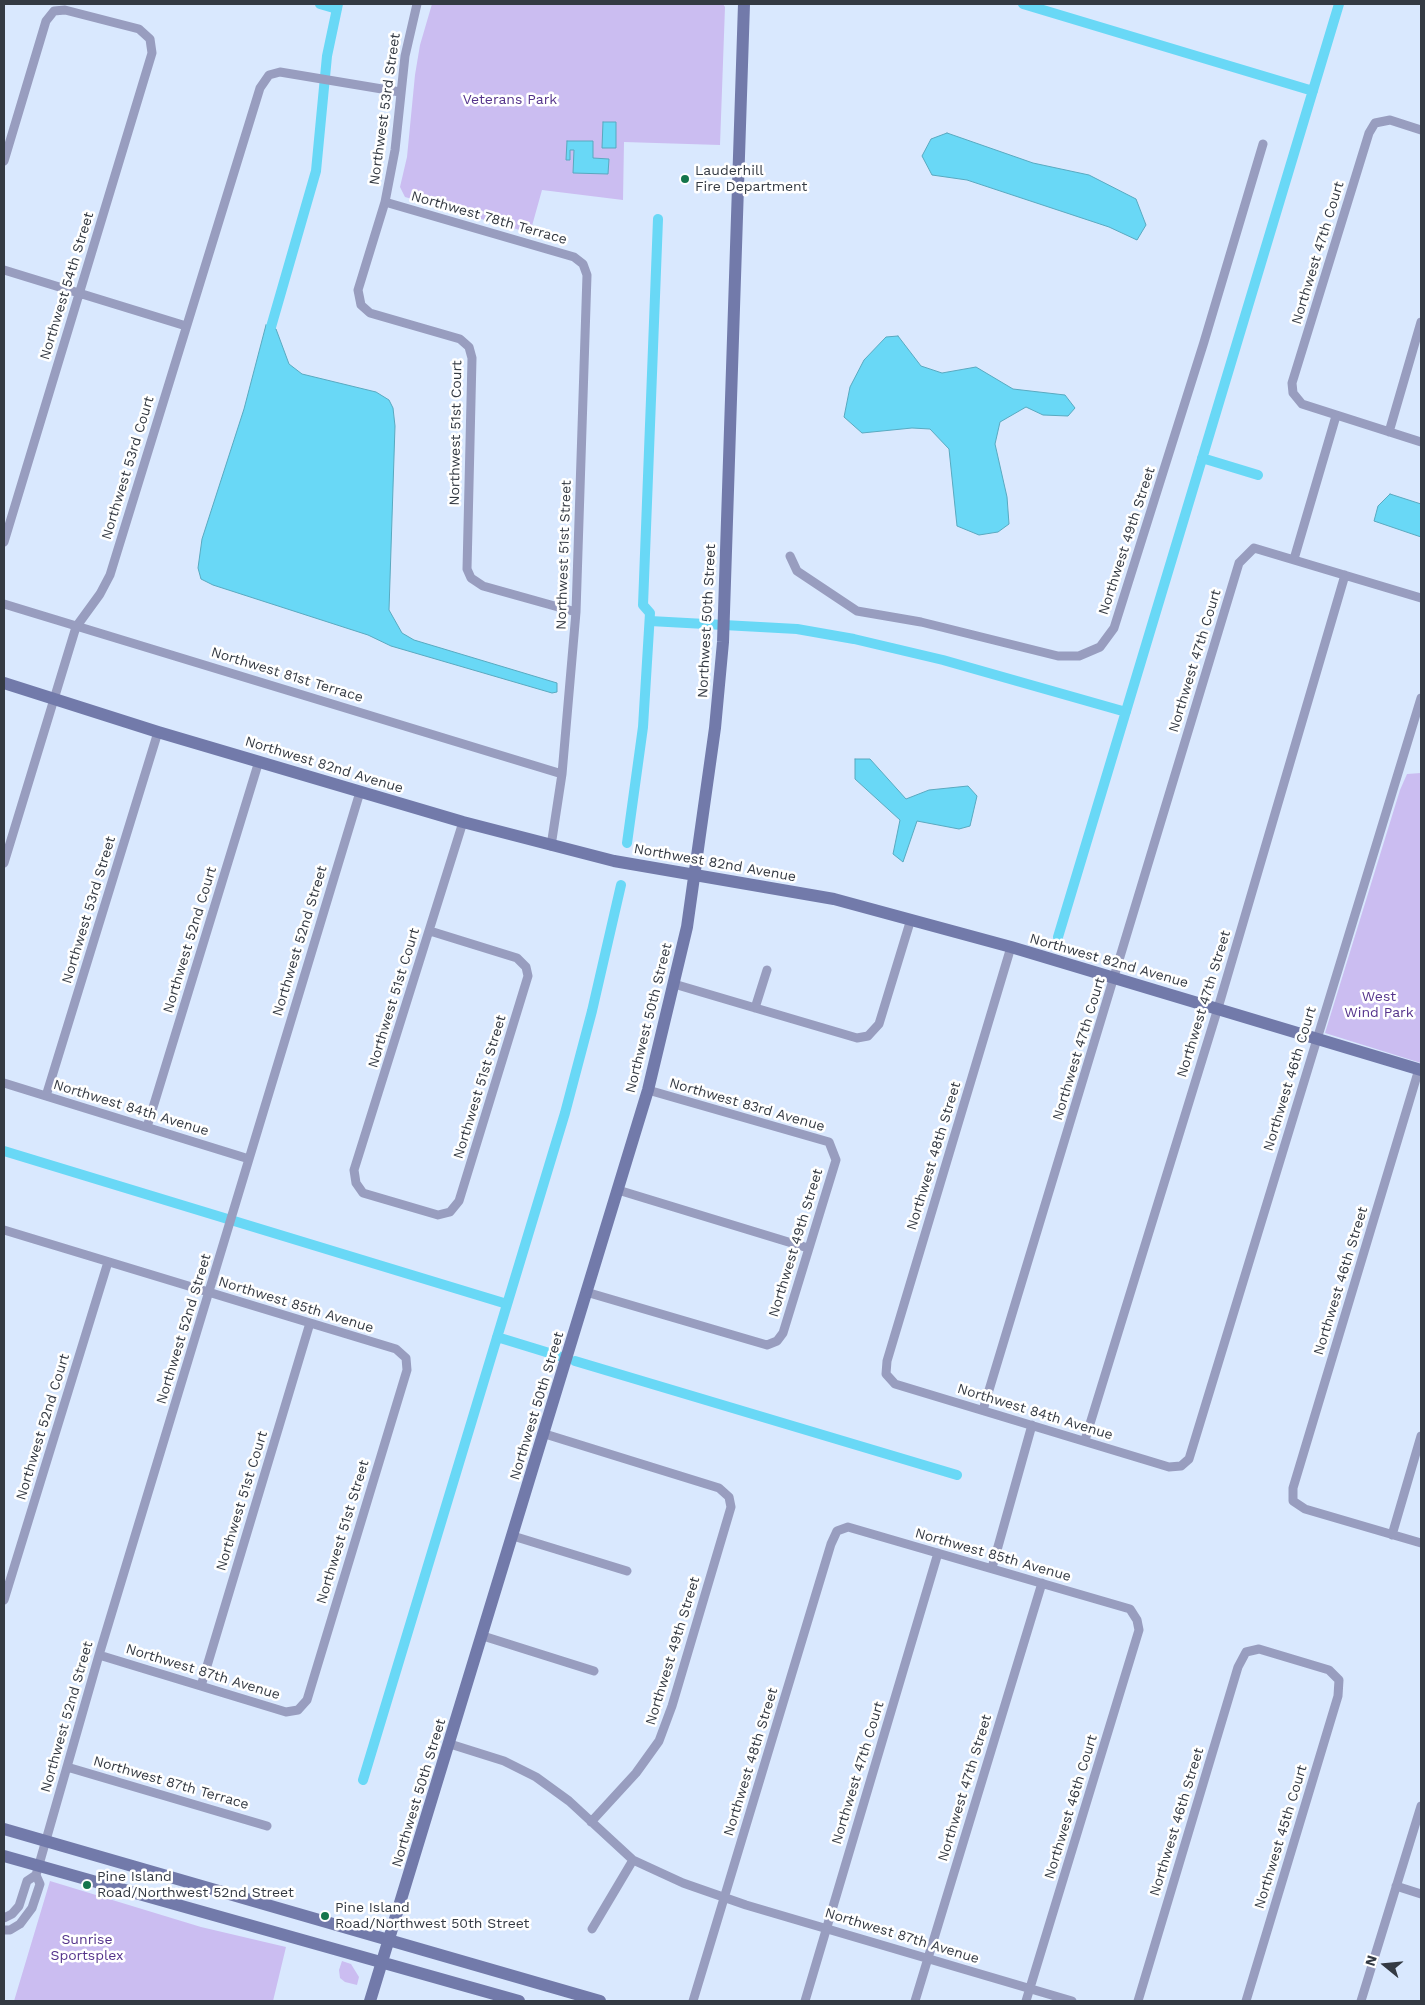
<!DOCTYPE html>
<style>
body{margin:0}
#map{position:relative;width:1425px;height:2005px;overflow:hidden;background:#d9e8fe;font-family:"Work Sans",sans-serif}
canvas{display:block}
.frame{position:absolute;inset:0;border:5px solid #343a43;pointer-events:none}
.north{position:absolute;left:1360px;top:1940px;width:50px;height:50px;-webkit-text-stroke:4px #fff;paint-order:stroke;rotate:287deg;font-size:14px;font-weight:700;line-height:20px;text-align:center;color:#343a43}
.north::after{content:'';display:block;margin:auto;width:18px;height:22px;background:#343a43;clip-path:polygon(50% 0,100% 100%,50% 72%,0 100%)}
</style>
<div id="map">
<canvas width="1425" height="2005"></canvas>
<div class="frame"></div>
<div class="north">N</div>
</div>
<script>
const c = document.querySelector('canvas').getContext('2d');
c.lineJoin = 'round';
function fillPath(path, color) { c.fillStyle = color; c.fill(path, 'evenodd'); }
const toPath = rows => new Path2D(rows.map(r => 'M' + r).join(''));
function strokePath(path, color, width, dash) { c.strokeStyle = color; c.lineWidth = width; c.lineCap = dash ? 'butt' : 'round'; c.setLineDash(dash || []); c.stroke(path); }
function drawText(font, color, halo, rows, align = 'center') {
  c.font = font + ' "Work Sans",sans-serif'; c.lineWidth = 5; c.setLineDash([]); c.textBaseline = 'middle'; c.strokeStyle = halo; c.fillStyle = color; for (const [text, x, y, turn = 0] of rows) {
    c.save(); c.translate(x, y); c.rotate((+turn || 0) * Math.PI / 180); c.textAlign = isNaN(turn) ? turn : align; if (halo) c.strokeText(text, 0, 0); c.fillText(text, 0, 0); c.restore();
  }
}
const green = toPath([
 [432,4,723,4,725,7,720,145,624,142,623,200,542,190,530,233,405,197,400,187,407,157,415,75,420,45],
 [1421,773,1421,1063,1325,1033,1400,790,1407,774],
 [50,1881,201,1927,286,1947,273,2001,14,2001],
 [342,1961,351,1964,359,1977,357,1985,345,1982,340,1978,339,1970]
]);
const water = toPath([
 [603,122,616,122,616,148,602,148,603,122],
 [947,133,1033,163,1089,175,1136,199,1146,225,1137,240,1109,227,967,180,932,175,922,156,931,139,947,133],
 [567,141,593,141,593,158,609,159,608,174,573,173,574,150,570,150,570,160,566,160,567,141],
 [266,325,276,329,289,364,302,374,376,392,389,400,393,408,395,426,389,610,402,633,414,640,557,683,557,692,552,693,391,646,368,635,213,585,201,579,198,568,202,539,244,409,266,325],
 [898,336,921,366,942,373,976,367,1013,389,1065,395,1075,408,1068,416,1043,415,1026,407,1000,422,995,444,1007,497,1009,524,998,532,979,535,957,526,949,449,930,429,912,428,862,433,844,417,850,387,864,360,886,337,898,336],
 [1390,494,1421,504,1421,537,1374,521,1378,506,1390,494],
 [855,759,870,759,906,799,929,790,968,786,977,796,970,826,959,829,917,821,903,862,893,854,900,820,855,779,855,759]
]);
const canal = toPath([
 [320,4,337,9],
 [1023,4,1313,91],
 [271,327,316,171,327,56,338,4],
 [1202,458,1258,475],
 [650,621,797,629,854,639,943,660,1126,712],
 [627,843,643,727,650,613,643,605,658,219],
 [1058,937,1339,4],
 [4,1151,507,1304],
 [497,1337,559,1356],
 [575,1361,957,1475],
 [363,1780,565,1113,592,1011,621,885]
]);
const street = toPath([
 [417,4,405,56,395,150,385,202,358,290,361,305,370,313,460,339,469,347,472,358,467,569,471,578,483,586,576,612],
 [1421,130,1390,120,1375,123,1369,133,1292,383,1293,393,1302,404,1421,442],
 [4,161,46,21,54,11,65,10,139,29,150,39,152,53,4,542],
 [385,202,574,257,583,264,587,275,576,612,562,774,551,846],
 [4,270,186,326],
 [1389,432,1421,322],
 [790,556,797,571,857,611,921,622,1058,656,1079,656,1100,647,1114,628,1125,593,1204,342,1263,144],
 [1294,559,1336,416],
 [4,604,562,774],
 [4,863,76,627,100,594,110,575,260,88,269,75,280,72,400,92],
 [430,931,517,958,526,967,528,976,459,1201,450,1212,438,1215,363,1193,356,1183,354,1170,463,822],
 [1011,947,887,1361,886,1374,895,1384,1169,1467,1181,1466,1189,1459,1421,698],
 [674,984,857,1038,868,1036,879,1024,911,919],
 [755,1008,767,970],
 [1419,1069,1293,1488,1293,1501,1305,1509,1421,1543],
 [4,1083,249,1159],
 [46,1096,158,732],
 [147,1127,259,761],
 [618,1190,808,1248],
 [4,1230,396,1349,406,1358,407,1370,307,1700,298,1710,286,1712,99,1655],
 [586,1292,767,1345,777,1341,783,1333,836,1160,829,1142,648,1090],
 [983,1410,1239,563,1254,548,1421,598],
 [545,1434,719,1488,729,1497,731,1507,672,1706,659,1741,636,1773,591,1822],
 [1085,1440,1218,1008,1345,575],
 [1392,1535,1421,1436],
 [513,1536,627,1571],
 [992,1568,1032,1425],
 [4,1600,108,1262],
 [483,1636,594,1671],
 [201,1686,310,1323],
 [450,1744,504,1761,536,1777,569,1801,633,1860,683,1883,746,1905,1072,2001],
 [67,1767,267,1826],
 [1396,1886,1421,1894],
 [4,1918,12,1914,19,1906,27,1881,36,1875,99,1655,360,792],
 [592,1929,633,1860],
 [4,1930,10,1930,20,1924,32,1908,40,1884,36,1875],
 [693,2001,831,1544,837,1531,848,1527,1130,1609,1137,1620,1139,1630,1026,2001],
 [805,2001,938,1553],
 [915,2001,1042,1583],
 [1138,2001,1238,1667,1246,1652,1259,1649,1329,1670,1339,1680,1338,1696,1246,2001],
 [1361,2001,1421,1806]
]);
const secondary = toPath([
 [4,683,158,732,463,822,614,861,834,899,1011,947,1421,1070],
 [4,1829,600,2001],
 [4,1856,519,2001],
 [370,2001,648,1090,687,927,715,728,723,642,744,4]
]);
const markers = [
 [685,179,5,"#14754b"],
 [87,1885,5,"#14754b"],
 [325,1916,5,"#14754b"]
];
const parkNames = [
 ["Veterans Park",510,100],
 ["West",1379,997],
 ["Wind Park",1379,1013],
 ["Sunrise",87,1940],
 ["Sportsplex",87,1956]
];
const streetNames = [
 ["Northwest 53rd Street",385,109,-82],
 ["Northwest 78th Terrace",489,218,16],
 ["Northwest 47th Court",1318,253,-73],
 ["Northwest 54th Street",67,286,-73],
 ["Northwest 51st Court",456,433,-89],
 ["Northwest 53rd Court",128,468,-73],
 ["Northwest 49th Street",1127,541,-72],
 ["Northwest 51st Street",564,555,-88],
 ["Northwest 50th Street",707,621,-87],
 ["Northwest 47th Court",1195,661,-73],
 ["Northwest 81st Terrace",287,675,17],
 ["Northwest 82nd Avenue",324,765,17],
 ["Northwest 82nd Avenue",715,863,10],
 ["Northwest 53rd Street",89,910,-73],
 ["Northwest 52nd Court",190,940,-73],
 ["Northwest 52nd Street",300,941,-73],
 ["Northwest 82nd Avenue",1109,961,16],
 ["Northwest 51st Court",394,998,-73],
 ["Northwest 47th Street",1204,1004,-73],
 ["Northwest 50th Street",649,1018,-76],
 ["Northwest 47th Court",1079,1049,-73],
 ["Northwest 46th Court",1290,1079,-73],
 ["Northwest 51st Street",480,1087,-73],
 ["Northwest 83rd Avenue",747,1105,16],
 ["Northwest 84th Avenue",131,1108,17],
 ["Northwest 48th Street",934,1156,-73],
 ["Northwest 49th Street",796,1243,-73],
 ["Northwest 46th Street",1341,1281,-73],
 ["Northwest 85th Avenue",296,1305,17],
 ["Northwest 52nd Street",184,1329,-73],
 ["Northwest 50th Street",537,1406,-73],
 ["Northwest 84th Avenue",1035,1412,17],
 ["Northwest 52nd Court",43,1427,-73],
 ["Northwest 51st Court",242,1501,-73],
 ["Northwest 51st Street",343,1532,-73],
 ["Northwest 85th Avenue",993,1555,16],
 ["Northwest 49th Street",673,1651,-73],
 ["Northwest 87th Avenue",203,1672,17],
 ["Northwest 52nd Street",67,1717,-74],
 ["Northwest 48th Street",751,1762,-73],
 ["Northwest 47th Court",858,1773,-73],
 ["Northwest 87th Terrace",171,1783,16],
 ["Northwest 47th Street",965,1788,-73],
 ["Northwest 50th Street",419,1793,-73],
 ["Northwest 46th Court",1071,1807,-73],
 ["Northwest 46th Street",1177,1822,-73],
 ["Northwest 45th Court",1281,1837,-73],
 ["Northwest 87th Avenue",902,1936,17]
];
const poiNames = [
 ["Lauderhill",695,171],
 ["Fire Department",695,187],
 ["Pine Island",97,1877],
 ["Road/Northwest 52nd Street",97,1893],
 ["Pine Island",335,1908],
 ["Road/Northwest 50th Street",335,1924]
];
fillPath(green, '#cbbdf1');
fillPath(water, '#69d8f6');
strokePath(water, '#59a9c0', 1);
strokePath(canal, '#69d8f6', 10);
strokePath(street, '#989dbf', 9);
strokePath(secondary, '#727aaa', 12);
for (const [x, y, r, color] of markers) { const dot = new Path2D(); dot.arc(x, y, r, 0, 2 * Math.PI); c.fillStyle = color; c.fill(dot); strokePath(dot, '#fff', 2); }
drawText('14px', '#54338b', '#fff', parkNames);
drawText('14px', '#343a43', '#fff', streetNames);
drawText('14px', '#343a43', '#fff', poiNames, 'left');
</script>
